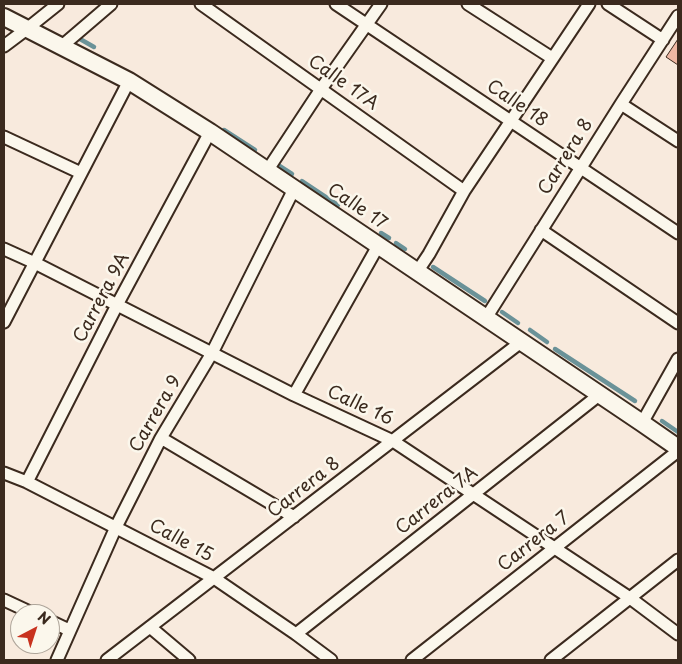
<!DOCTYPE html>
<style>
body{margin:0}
#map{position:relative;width:682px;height:664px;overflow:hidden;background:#f8eadd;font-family:"Playpen Sans",sans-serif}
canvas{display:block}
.frame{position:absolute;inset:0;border:5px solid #3b2a1e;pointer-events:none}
.north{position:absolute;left:10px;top:604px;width:50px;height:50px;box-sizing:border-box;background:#fbf7ec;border:1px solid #aea59a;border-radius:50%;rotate:40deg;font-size:14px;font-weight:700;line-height:20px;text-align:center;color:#3b2a1e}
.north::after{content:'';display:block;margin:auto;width:18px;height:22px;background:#c8321e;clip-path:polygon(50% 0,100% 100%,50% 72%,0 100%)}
</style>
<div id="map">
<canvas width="682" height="664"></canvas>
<div class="frame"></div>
<div class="north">N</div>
</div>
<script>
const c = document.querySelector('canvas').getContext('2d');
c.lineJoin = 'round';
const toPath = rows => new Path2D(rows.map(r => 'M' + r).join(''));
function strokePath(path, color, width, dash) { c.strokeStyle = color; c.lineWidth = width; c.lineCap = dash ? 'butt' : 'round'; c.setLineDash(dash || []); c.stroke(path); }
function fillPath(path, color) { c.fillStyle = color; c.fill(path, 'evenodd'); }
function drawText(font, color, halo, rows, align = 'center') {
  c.font = font + ' "Playpen Sans",sans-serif'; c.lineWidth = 5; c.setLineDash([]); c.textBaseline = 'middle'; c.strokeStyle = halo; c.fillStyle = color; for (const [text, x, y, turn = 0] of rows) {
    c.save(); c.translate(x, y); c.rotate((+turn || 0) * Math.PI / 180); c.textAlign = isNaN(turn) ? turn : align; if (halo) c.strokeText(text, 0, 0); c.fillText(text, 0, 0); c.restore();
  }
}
const stream = toPath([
 [80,39,94,47],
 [224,130,255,150],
 [278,165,292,174],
 [302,181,338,205],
 [381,233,389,238],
 [396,243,405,249],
 [433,267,485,301],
 [502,312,518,323],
 [530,330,547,342],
 [555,349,635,401],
 [662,421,678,432]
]);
const building = toPath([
 [678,39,678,65,666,57,678,39]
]);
const street = toPath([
 [201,4,464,191],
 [336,4,678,233],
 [468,4,552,58],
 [608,4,663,40],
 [4,46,28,28,58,4],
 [62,46,111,4],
 [621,104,678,141],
 [4,137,81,173],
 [267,171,321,89,381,4],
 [541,230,678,323],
 [4,249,35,263,294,395,393,441,630,598,678,634],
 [417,272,429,254,464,191,589,4],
 [486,318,621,104,678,16],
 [4,322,129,81],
 [294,395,378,246],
 [642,423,678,359],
 [161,438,294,517],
 [4,473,27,482,214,578,296,634,331,660],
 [27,482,117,305,210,132],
 [4,600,34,614],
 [50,621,69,630],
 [150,627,189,660],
 [296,634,599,395],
 [57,660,116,527,161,438,212,353,294,189],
 [107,660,521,342],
 [412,660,678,451],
 [551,660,678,560]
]);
const secondary = toPath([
 [4,17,129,81,210,132,642,423,678,448]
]);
const streetNames = [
 ["Calle 17A",343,83,35],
 ["Calle 18",517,104,34],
 ["Carrera 8",566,157,-58],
 ["Calle 17",357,207,34],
 ["Carrera 9A",102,298,-62],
 ["Calle 16",360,406,25],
 ["Carrera 9",156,414,-60],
 ["Carrera 8",304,488,-38],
 ["Carrera 7A",437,501,-38],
 ["Calle 15",181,541,28],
 ["Carrera 7",534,542,-38]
];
strokePath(stream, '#6a9298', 4.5);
fillPath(building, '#eeb7a3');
strokePath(building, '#3b2a1e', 1);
strokePath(street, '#3b2a1e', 15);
strokePath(secondary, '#3b2a1e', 20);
strokePath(street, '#fbf7ec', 11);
strokePath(secondary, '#fbf7ec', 16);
drawText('18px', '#3b2a1e', '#fbf7ec', streetNames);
</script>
